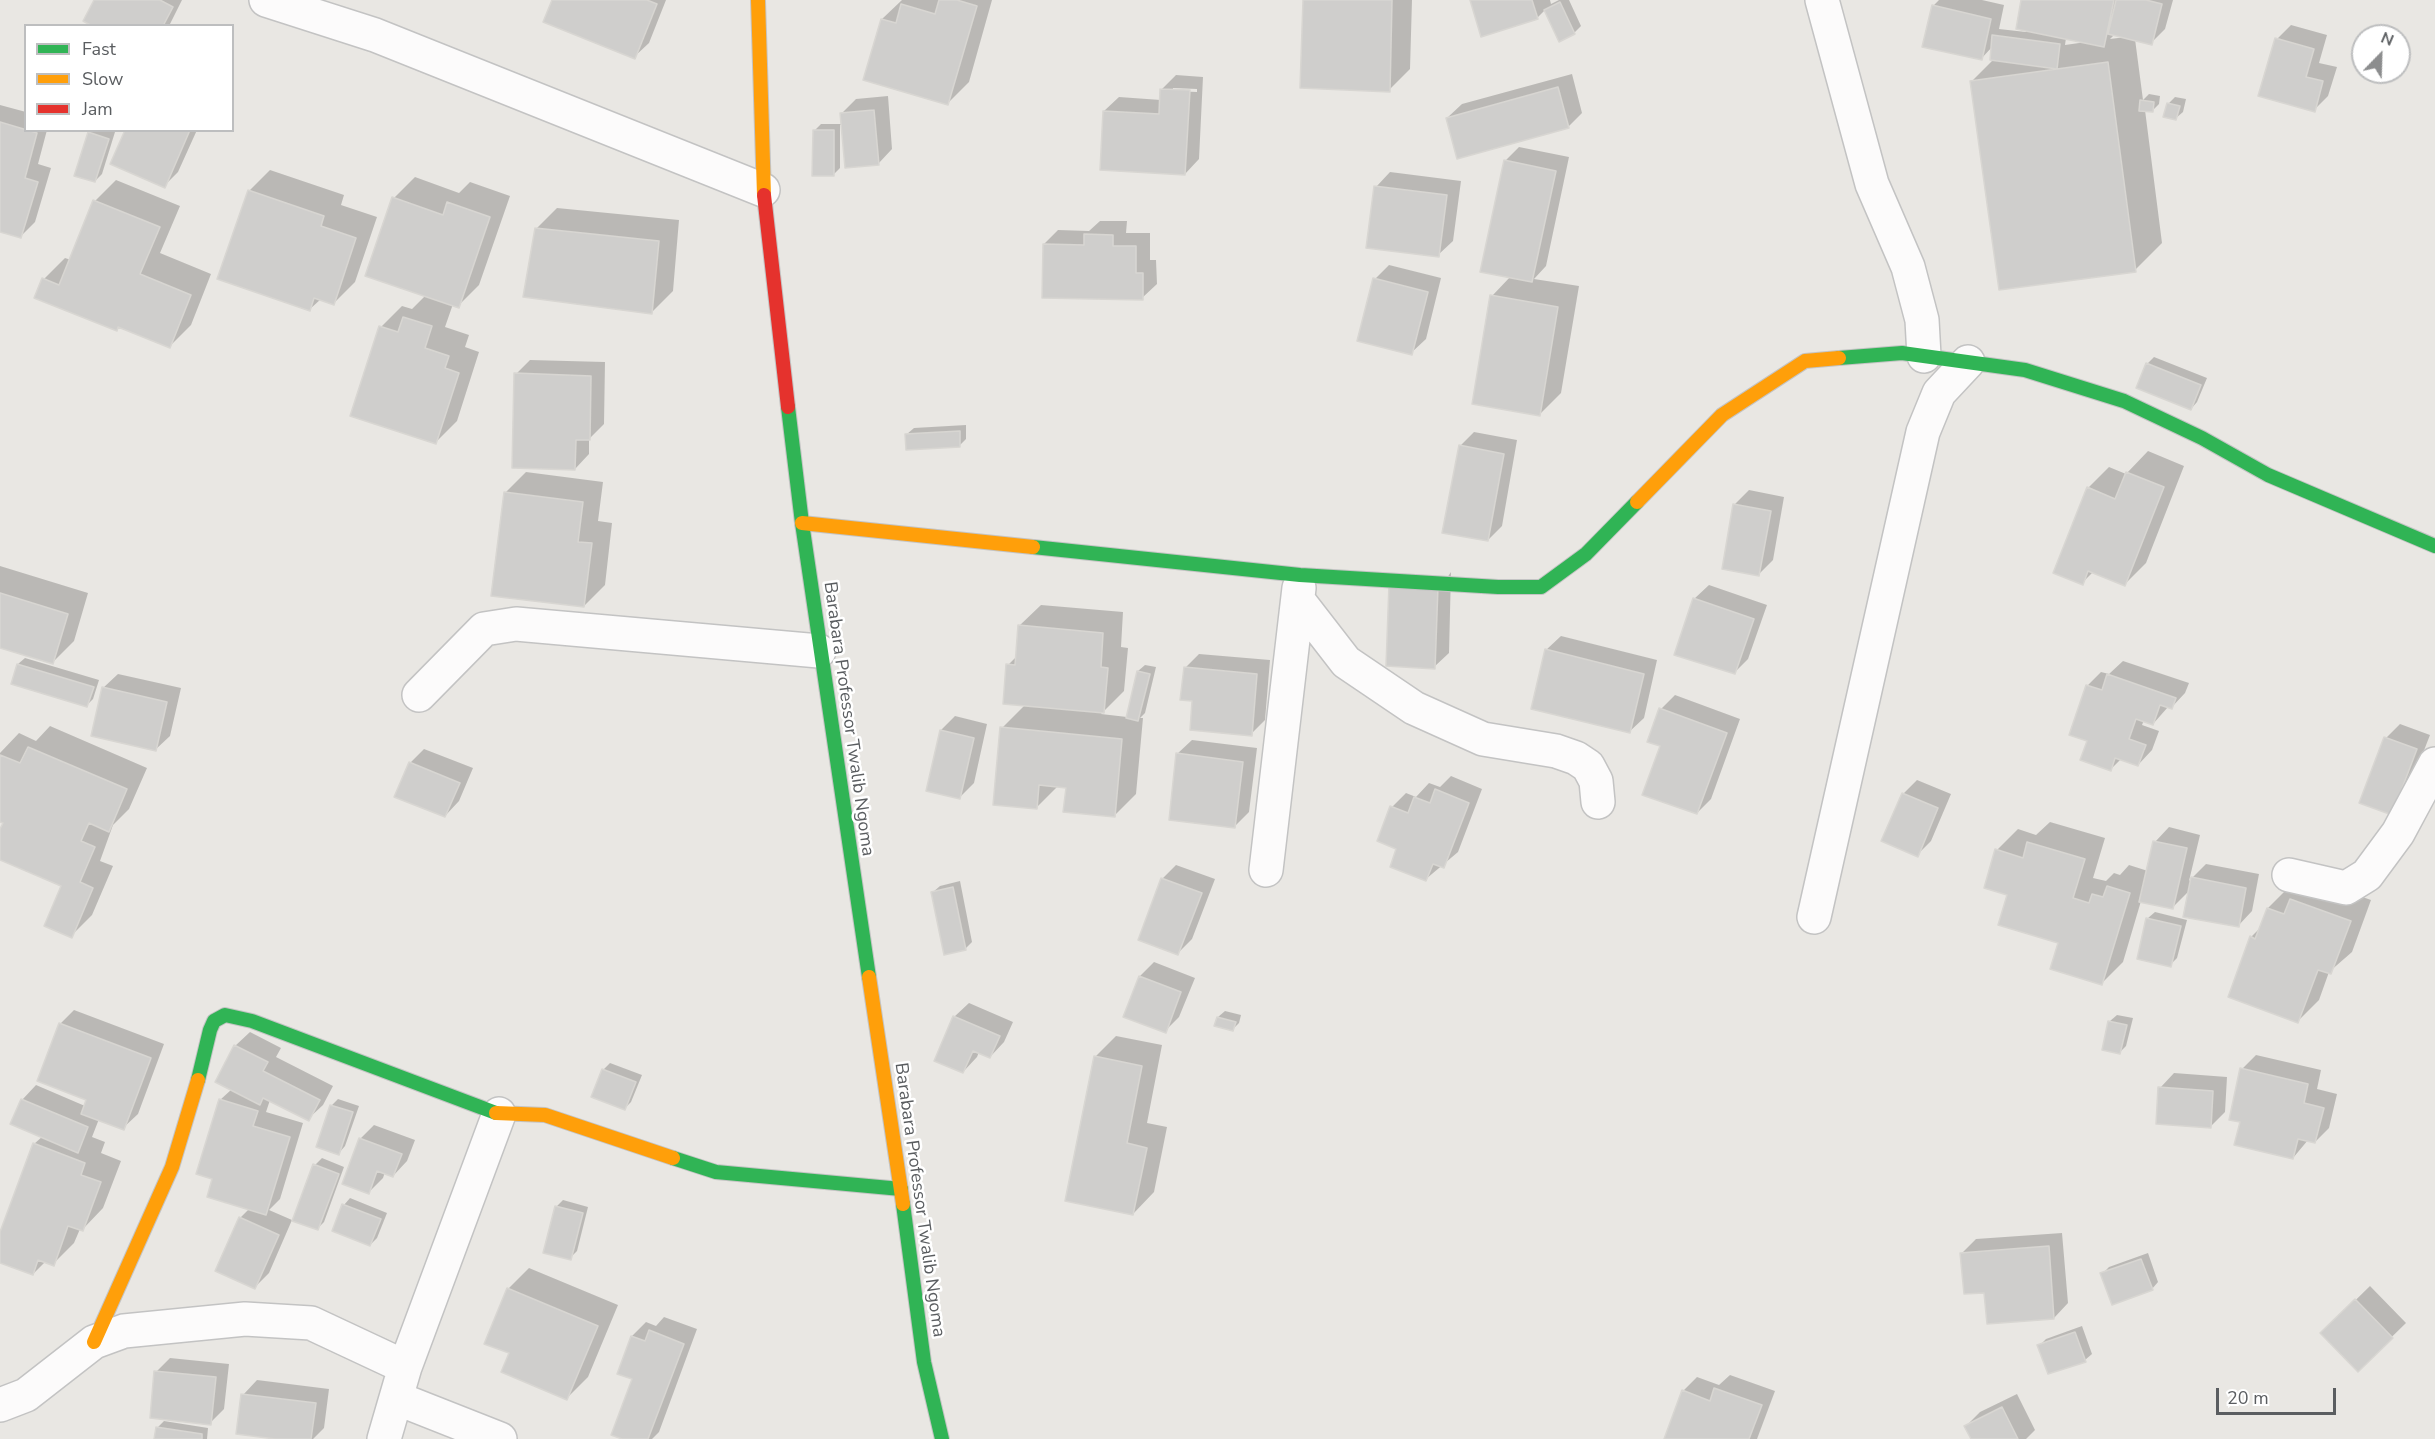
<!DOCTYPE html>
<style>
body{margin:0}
#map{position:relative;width:2435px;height:1439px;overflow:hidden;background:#e9e7e3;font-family:"Nunito Sans",sans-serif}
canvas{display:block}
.legend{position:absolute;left:24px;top:24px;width:210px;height:108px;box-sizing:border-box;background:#fff;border:2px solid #bdbebf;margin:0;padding:8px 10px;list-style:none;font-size:18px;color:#5a5d60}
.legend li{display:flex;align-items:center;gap:12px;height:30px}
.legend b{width:30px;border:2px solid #bdbebf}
.north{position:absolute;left:2351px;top:24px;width:60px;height:60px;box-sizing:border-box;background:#fff;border:2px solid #bdbebf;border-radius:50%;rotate:23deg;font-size:16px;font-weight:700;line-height:24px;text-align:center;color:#5a5d60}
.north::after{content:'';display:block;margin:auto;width:21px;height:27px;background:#8c8d8e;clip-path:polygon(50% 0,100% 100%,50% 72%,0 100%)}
.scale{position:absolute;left:2216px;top:1388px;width:120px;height:27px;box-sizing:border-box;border:3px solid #5a5d60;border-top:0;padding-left:8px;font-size:18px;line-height:21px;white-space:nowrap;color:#5a5d60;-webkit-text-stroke:4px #fff;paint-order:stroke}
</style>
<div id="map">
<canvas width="2435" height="1439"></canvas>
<ul class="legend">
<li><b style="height:8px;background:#30b455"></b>Fast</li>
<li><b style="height:8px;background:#ff9f0a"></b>Slow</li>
<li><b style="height:8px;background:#e5322d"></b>Jam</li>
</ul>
<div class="north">N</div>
<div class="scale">20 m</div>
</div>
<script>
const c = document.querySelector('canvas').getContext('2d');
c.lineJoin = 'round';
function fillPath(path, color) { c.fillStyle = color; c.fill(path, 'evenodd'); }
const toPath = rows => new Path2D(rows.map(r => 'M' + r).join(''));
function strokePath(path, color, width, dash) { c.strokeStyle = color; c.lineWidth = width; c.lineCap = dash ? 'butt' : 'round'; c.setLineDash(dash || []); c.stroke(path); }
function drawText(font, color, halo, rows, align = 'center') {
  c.font = font + ' "Nunito Sans",sans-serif'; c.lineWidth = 5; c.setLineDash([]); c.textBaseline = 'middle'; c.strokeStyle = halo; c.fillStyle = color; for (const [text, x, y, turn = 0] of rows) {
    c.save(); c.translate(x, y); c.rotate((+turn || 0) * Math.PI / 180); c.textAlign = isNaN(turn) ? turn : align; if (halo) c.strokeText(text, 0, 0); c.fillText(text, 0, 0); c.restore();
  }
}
const shadow = toPath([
 [96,0,182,0,169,26,95,26],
 [553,0,666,0,649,43,634,57],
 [902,0,992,0,969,82,948,103,882,19],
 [1305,0,1412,0,1410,69,1389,90],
 [1471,0,1550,0,1551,4,1559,0,1569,0,1581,26,1574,33,1560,40,1546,9,1537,18],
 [1939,0,1982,0,2004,5,1999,29,2026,32,2023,0,2173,0,2165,29,2151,43,2135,39,2143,100,2149,94,2160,96,2159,104,2152,111,2145,110,2162,243,2135,270,1972,81,1994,59,1992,47,1981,59,1933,6],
 [2115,34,2126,37,2110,39],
 [2066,38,2086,42,2065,45],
 [2291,25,2327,35,2319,63,2337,67,2328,96,2314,110,2277,39],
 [1572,74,1582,113,1568,127,1447,118,1462,104],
 [1176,75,1203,77,1199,159,1185,174,1104,111,1119,97,1161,100,1162,89],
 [1173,88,1197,89,1197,92,1173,91],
 [888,96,892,149,878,164,843,125,840,125,840,168,833,175,814,131,821,124,843,124,842,113,856,99],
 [2175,97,2186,99,2183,112,2176,118,2168,104],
 [0,105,26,112,26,130,47,130,38,164,51,168,35,222,21,236,0,230],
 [92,130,115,132,102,174,95,181,89,133],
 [126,130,197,130,178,172,164,186],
 [1519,147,1569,157,1546,266,1534,279,1579,286,1561,393,1540,414,1492,296,1511,276,1505,161],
 [270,170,344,195,341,205,377,217,355,282,334,303,321,299,310,309,249,191],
 [1390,172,1461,181,1453,241,1438,255,1376,187],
 [415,177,459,193,470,182,510,196,479,285,458,306,453,304,445,327,469,335,465,347,479,352,457,421,436,442,381,327,402,306,412,309,426,295,394,198],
 [116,180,180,206,160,253,211,274,191,325,170,346,120,326,116,330,44,279,65,258,71,260,95,201],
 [557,208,679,220,673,291,652,312,536,229],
 [1100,221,1127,221,1126,233,1150,233,1150,260,1156,260,1157,284,1142,298,1044,244,1058,230,1089,231],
 [1389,265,1441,278,1426,339,1411,353,1375,279],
 [2154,357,2207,378,2197,402,2191,409,2147,364],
 [530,360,605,362,604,424,589,439,589,454,575,469,516,374],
 [966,425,966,439,959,446,907,434,914,428],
 [1474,432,1517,440,1502,526,1488,540,1460,446],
 [2148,451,2184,466,2146,563,2125,584,2093,572,2082,583,2088,488,2109,467,2126,474],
 [526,472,603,482,598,521,612,523,605,585,584,606,505,493],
 [1749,490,1784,497,1773,560,1759,574,1734,505],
 [0,566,88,593,74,641,53,662,0,646],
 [1451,572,1449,653,1434,667,1387,665],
 [1709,585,1767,605,1748,659,1734,673,1694,599],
 [1041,605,1123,612,1121,647,1128,648,1124,691,1101,714,1127,717,1138,671,1145,665,1156,667,1145,713,1140,718,1143,718,1136,794,1115,815,1067,787,1057,787,1036,808,1002,728,1025,705,1008,665,1017,656,1019,626],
 [1561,636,1657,660,1644,718,1629,732,1546,650],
 [1199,654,1270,660,1265,720,1251,734,1185,668],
 [25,658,99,680,93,699,87,705,18,664],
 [2123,661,2189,683,2185,693,2171,708,2168,707,2153,724,2144,720,2142,725,2159,731,2152,750,2138,765,2121,759,2111,769,2089,740,2087,686,2101,672,2109,674],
 [118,674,181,688,170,736,155,750,103,688],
 [1675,695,1740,719,1711,799,1697,813,1662,745,1661,709],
 [955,716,987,724,974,783,959,798,941,730],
 [2400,724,2430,735,2405,799,2391,813,2386,738],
 [50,726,147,768,129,809,113,825,100,861,113,866,92,915,71,936,63,886,0,859,0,833,5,822,0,820,0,753,19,733,36,741],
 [1192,740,1257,748,1249,812,1235,826,1177,754],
 [424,749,473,768,459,801,445,816,410,763],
 [1451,776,1482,789,1458,852,1426,879,1398,848,1392,807,1406,793,1416,797,1429,783,1440,787],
 [1917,780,1951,794,1931,841,1917,855,1903,794],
 [2050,822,2105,838,2093,878,2106,881,2114,873,2120,875,2129,865,2148,871,2155,842,2169,827,2200,835,2189,881,2206,864,2259,874,2252,911,2238,926,2190,890,2172,908,2141,901,2123,962,2102,983,2009,894,1997,850,2018,829,2036,835],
 [1176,865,1215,879,1192,939,1178,953,1162,879],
 [2312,879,2371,900,2352,952,2329,972,2319,1000,2298,1021,2251,937,2261,927,2268,908,2289,887],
 [960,881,972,942,966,948,933,892,940,886],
 [2155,912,2187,920,2177,958,2170,965,2139,958,2148,918],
 [1154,962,1195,978,1179,1017,1165,1031,1140,976],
 [969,1003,1013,1022,1004,1042,990,1057,979,1052,977,1057,963,1072,954,1017],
 [74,1010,164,1044,138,1114,123,1128,99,1119,92,1137,105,1142,101,1153,121,1161,103,1208,82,1230,80,1229,74,1243,53,1264,46,1261,33,1274,0,1261,0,1236,34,1144,43,1136,22,1100,36,1085,85,1106,88,1099,60,1024],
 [1225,1011,1241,1015,1239,1023,1232,1030,1218,1017],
 [2117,1015,2133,1018,2126,1046,2120,1052,2104,1049,2110,1021],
 [250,1032,281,1048,276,1057,333,1086,323,1105,308,1119,270,1100,266,1112,303,1123,280,1199,269,1210,292,1220,269,1273,255,1287,240,1218,250,1208,214,1178,220,1100,232,1089,235,1046],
 [1116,1036,1162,1045,1147,1123,1167,1127,1154,1192,1133,1214,1095,1057],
 [2256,1055,2321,1070,2317,1089,2337,1094,2329,1128,2315,1142,2308,1140,2293,1158,2241,1121,2242,1069],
 [610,1063,642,1075,631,1102,624,1109,593,1096,604,1069],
 [2174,1073,2227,1077,2225,1112,2211,1126,2160,1088],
 [338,1099,359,1106,345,1146,339,1153,318,1146,332,1105],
 [374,1125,415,1140,407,1161,393,1176,385,1172,383,1178,369,1192,360,1139],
 [322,1158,344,1167,324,1222,317,1229,315,1165],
 [350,1198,387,1213,377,1238,370,1245,344,1205],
 [563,1200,588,1207,577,1251,570,1258,556,1207],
 [2062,1233,2068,1303,2054,1318,1986,1291,1962,1253,1976,1239],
 [2148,1253,2158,1282,2152,1289,2102,1274,2109,1267],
 [529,1268,618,1305,588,1377,567,1398,511,1352,508,1289],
 [2370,1286,2406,1323,2358,1370,2322,1333],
 [664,1317,697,1329,659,1432,652,1439,627,1439,634,1378,619,1373,632,1336,646,1322,656,1326],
 [2082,1326,2092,1354,2085,1360,2039,1346,2046,1339],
 [170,1358,229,1364,224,1409,210,1423,156,1372],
 [1730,1375,1775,1391,1757,1439,1666,1439,1683,1391,1697,1377,1719,1385],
 [257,1380,329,1389,324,1428,313,1439,287,1439,243,1395],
 [2017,1394,2035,1430,2026,1439,1972,1439,1966,1426,1980,1412],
 [164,1421,208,1428,207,1439,156,1439,157,1428]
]);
const building = toPath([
 [94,0,160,0,173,7,163,26,92,26,83,21,94,0],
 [552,0,647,0,657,4,635,59,543,22,552,0],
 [939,0,957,0,977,6,948,105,863,80,881,19,896,23,901,4,935,14,939,0],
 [1303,0,1392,0,1390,92,1300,88,1303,0],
 [1470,0,1532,0,1538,19,1481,37,1470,0],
 [2021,0,2114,0,2104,47,2016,29,2021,0],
 [2116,0,2146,0,2162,4,2152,45,2108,34,2116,0],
 [1560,2,1575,34,1559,42,1544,10,1560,2],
 [1932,5,1991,19,1982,60,1922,47,1932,5],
 [1992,35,2060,44,2057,69,1990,60,1992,35],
 [2275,38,2314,49,2306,77,2323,81,2315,112,2258,96,2275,38],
 [2108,62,2136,272,1999,290,1970,81,2108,62],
 [1558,87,1569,128,1457,159,1446,118,1558,87],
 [1160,89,1190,90,1185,175,1100,170,1103,111,1159,114,1160,89],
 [2140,100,2154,102,2153,112,2139,111,2140,100],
 [2167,103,2180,106,2176,120,2163,117,2167,103],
 [874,110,879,165,845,168,840,113,874,110],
 [0,122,37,133,25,178,38,182,21,238,0,232,0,122],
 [125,130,190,130,165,188,110,164,125,130],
 [813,130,834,130,834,176,812,176,813,130],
 [88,132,109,139,95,182,74,176,88,132],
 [1504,160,1556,171,1532,282,1480,272,1504,160],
 [1374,186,1447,195,1439,257,1366,248,1374,186],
 [248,190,324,216,321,226,356,238,334,305,314,298,310,311,217,279,248,190],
 [392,197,443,215,447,202,490,217,459,308,365,276,392,197],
 [93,200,160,227,140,274,191,295,170,348,118,327,117,331,34,298,42,278,59,285,93,200],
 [535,228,659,241,652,314,523,297,535,228],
 [1084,234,1113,235,1113,246,1136,246,1136,273,1143,273,1143,300,1042,298,1043,244,1084,245,1084,234],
 [1373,278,1428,292,1412,355,1357,341,1373,278],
 [1490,295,1558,307,1540,416,1472,404,1490,295],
 [403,317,432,326,425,348,449,356,445,368,459,373,436,444,350,416,379,326,398,332,403,317],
 [2146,363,2201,385,2191,410,2136,388,2146,363],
 [514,373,591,376,590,440,576,440,575,470,512,468,514,373],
 [960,431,960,447,906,450,905,434,960,431],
 [1459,445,1504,454,1488,541,1442,533,1459,445],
 [2126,472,2164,487,2125,586,2088,571,2083,585,2053,573,2087,487,2115,499,2126,472],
 [504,492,583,502,578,542,592,543,584,607,491,596,504,492],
 [1733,504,1771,511,1759,576,1722,569,1733,504],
 [1389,584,1438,586,1435,669,1386,666,1389,584],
 [0,593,68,614,53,664,0,648,0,593],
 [1693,598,1754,619,1735,674,1674,655,1693,598],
 [1018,625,1103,633,1101,667,1108,668,1104,713,1003,704,1006,664,1015,665,1018,625],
 [1545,649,1644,674,1630,733,1531,709,1545,649],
 [17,664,94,687,87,707,11,684,17,664],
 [1184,667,1257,674,1252,736,1190,730,1192,701,1180,700,1184,667],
 [1137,671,1150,674,1138,721,1126,718,1137,671],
 [2107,674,2176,698,2172,709,2160,705,2153,725,2136,719,2129,739,2146,745,2138,766,2115,758,2111,771,2080,760,2087,741,2069,735,2086,685,2102,690,2107,674],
 [102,687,167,702,156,751,91,736,102,687],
 [1659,708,1727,733,1697,814,1642,795,1660,746,1647,742,1659,708],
 [1000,727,1122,739,1115,817,1063,812,1066,788,1039,785,1037,809,993,805,1000,727],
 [940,730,974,738,960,799,926,791,940,730],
 [2384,737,2417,749,2392,815,2359,803,2384,737],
 [28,747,127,789,109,832,89,823,81,841,95,847,80,882,93,888,72,938,44,926,61,886,0,860,0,829,3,823,0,822,0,755,20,763,28,747],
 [1176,753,1243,762,1235,828,1169,820,1176,753],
 [409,762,460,783,445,817,394,797,409,762],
 [1435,789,1469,803,1444,868,1433,864,1426,881,1390,867,1396,849,1377,841,1390,806,1408,813,1414,797,1430,803,1435,789],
 [1902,793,1938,808,1918,857,1881,841,1902,793],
 [2153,841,2187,848,2173,909,2139,902,2153,841],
 [2027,842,2085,859,2073,898,2089,903,2092,894,2103,897,2107,886,2130,893,2102,985,2050,969,2058,943,1998,925,2007,895,1984,888,1995,849,2023,858,2027,842],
 [2191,877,2246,888,2239,927,2183,917,2191,877],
 [1161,878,1202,893,1178,955,1138,940,1161,878],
 [953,887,966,950,944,955,931,892,953,887],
 [2290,899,2351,921,2331,974,2318,970,2298,1023,2228,997,2250,936,2255,939,2267,908,2284,914,2290,899],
 [2146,918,2181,926,2171,967,2137,959,2146,918],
 [1139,976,1181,992,1166,1033,1123,1017,1139,976],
 [953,1016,1000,1036,990,1058,973,1051,963,1073,934,1061,953,1016],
 [1217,1017,1236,1022,1233,1031,1214,1026,1217,1017],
 [2108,1021,2127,1025,2120,1054,2102,1050,2108,1021],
 [59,1023,151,1058,124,1130,81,1114,86,1100,37,1081,59,1023],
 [234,1045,268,1062,263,1071,320,1100,309,1121,263,1098,260,1105,215,1082,234,1045],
 [1094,1056,1142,1066,1127,1143,1147,1148,1133,1215,1065,1201,1094,1056],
 [2240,1068,2308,1084,2304,1103,2324,1108,2315,1143,2298,1139,2293,1159,2234,1145,2240,1122,2229,1120,2240,1068],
 [602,1069,636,1082,625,1110,591,1097,602,1069],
 [2158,1087,2213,1091,2211,1128,2156,1124,2158,1087],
 [21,1099,88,1127,78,1153,10,1124,21,1099],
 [219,1099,258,1111,253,1126,290,1137,266,1215,207,1197,212,1179,196,1174,219,1099],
 [330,1105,353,1112,339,1155,316,1147,330,1105],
 [359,1138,402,1154,393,1177,377,1171,369,1194,342,1184,359,1138],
 [33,1143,85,1163,81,1175,101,1182,83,1231,68,1226,54,1266,38,1260,33,1275,0,1263,0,1232,33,1143],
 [313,1164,339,1174,318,1230,292,1221,313,1164],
 [342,1204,381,1219,370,1246,332,1231,342,1204],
 [555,1206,583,1213,571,1260,543,1253,555,1206],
 [239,1217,279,1235,255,1289,215,1271,239,1217],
 [2049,1246,2054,1319,1987,1324,1984,1293,1964,1294,1960,1253,2049,1246],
 [2141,1259,2153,1290,2112,1305,2100,1273,2141,1259],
 [507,1288,598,1326,567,1400,501,1372,509,1353,484,1344,507,1288],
 [2355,1299,2393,1338,2358,1372,2320,1333,2355,1299],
 [649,1330,684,1344,648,1439,622,1439,611,1435,632,1379,617,1374,631,1336,645,1341,649,1330],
 [2075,1332,2086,1362,2048,1374,2037,1345,2075,1332],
 [154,1371,216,1377,211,1425,150,1418,154,1371],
 [1714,1388,1762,1405,1749,1439,1664,1439,1682,1390,1710,1401,1714,1388],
 [241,1394,316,1403,311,1439,275,1439,236,1434,241,1394],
 [2002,1407,2018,1439,1971,1439,1964,1426,2002,1407],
 [156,1427,202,1434,202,1439,154,1439,156,1427]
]);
const street = toPath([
 [266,0,375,35,763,190],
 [1822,0,1872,184,1908,267,1922,320,1924,356],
 [1298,600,1346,662,1414,708,1483,739,1556,751,1576,758,1588,766,1596,781,1598,802],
 [419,695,484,629,516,624,819,651],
 [1266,870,1299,588],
 [2289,875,2346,888,2367,875,2398,833,2435,764],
 [1814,917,1923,432,1939,393,1968,362],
 [396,1398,500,1439],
 [0,1405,26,1395,94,1342,124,1331,245,1319,311,1323,405,1367],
 [384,1439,405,1367,499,1114]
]);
const fast = toPath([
 [1839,358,1902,353,2025,370,2124,401,2202,438,2268,475,2435,546],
 [788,407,802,523,869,977],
 [1033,547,1300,575,1498,587,1541,587,1586,554,1637,502],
 [198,1080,210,1030,214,1021,225,1015,252,1021,496,1113],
 [673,1158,716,1172,901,1189],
 [903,1204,924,1362,942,1439]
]);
const slow = toPath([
 [758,0,764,195],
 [1637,502,1722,415,1805,361,1839,358],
 [802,523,1033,547],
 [869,977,903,1204],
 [496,1113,545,1115,673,1158],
 [94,1342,172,1167,198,1080]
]);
const jam = toPath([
 [764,195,788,407]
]);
const streetNames = [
 ["Barabara Professor Twalib Ngoma",848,719,82],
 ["Barabara Professor Twalib Ngoma",919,1200,82]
];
fillPath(shadow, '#0003');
fillPath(building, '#cfcecc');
strokePath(building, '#d8d6d2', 1.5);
strokePath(street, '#c3c3c3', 36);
strokePath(fast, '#c4c4c4', 16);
strokePath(slow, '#c4c4c4', 16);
strokePath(jam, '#c4c4c4', 16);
strokePath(street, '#fcfbfb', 33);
strokePath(fast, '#30b455', 14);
strokePath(slow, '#ff9f0a', 14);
strokePath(jam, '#e5322d', 14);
drawText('18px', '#5a5d60', '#fff', streetNames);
</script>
